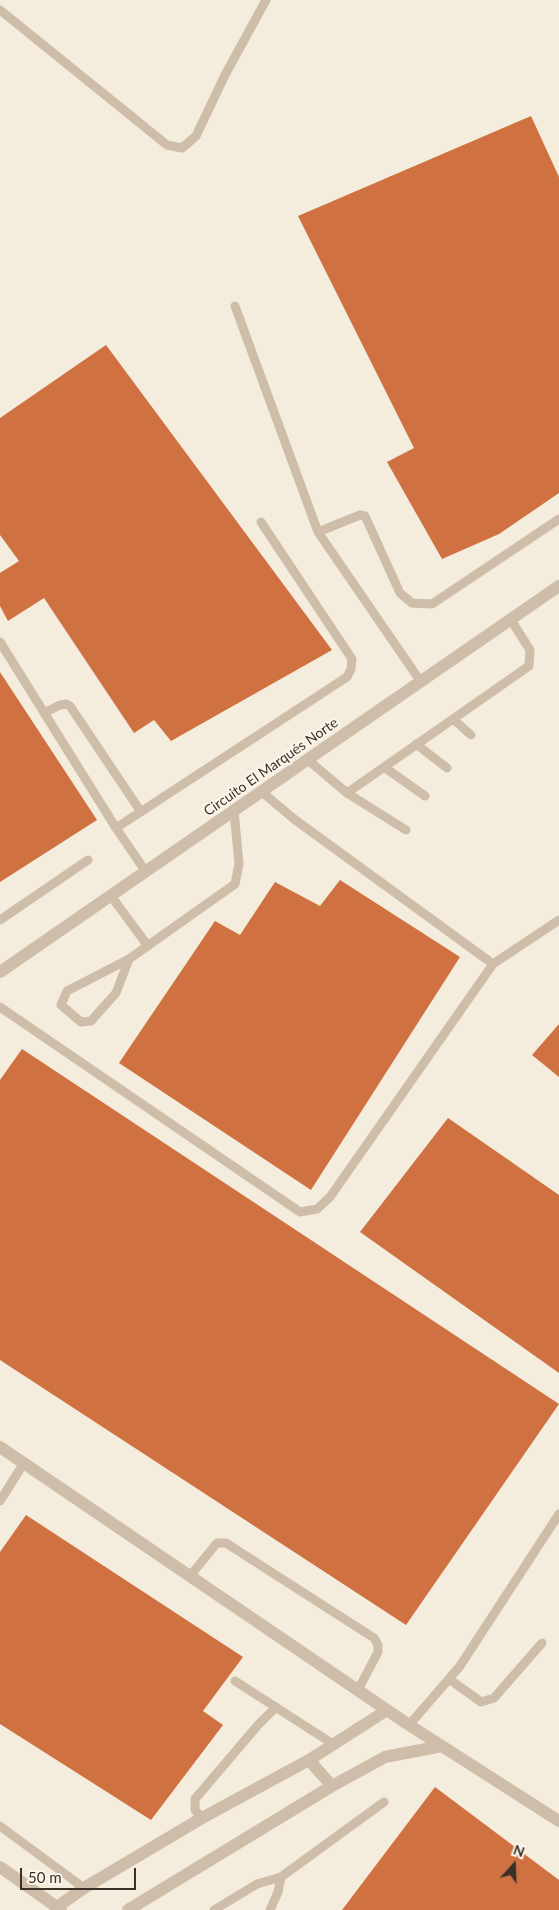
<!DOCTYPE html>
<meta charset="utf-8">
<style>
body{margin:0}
#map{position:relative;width:559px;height:1910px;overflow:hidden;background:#f4ecdd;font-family:Lato,sans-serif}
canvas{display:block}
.north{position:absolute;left:489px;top:1840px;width:50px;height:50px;-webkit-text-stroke:4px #fbf5ea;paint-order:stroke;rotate:20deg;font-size:14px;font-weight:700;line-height:20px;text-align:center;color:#3a3028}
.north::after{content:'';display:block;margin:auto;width:18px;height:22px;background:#3a3028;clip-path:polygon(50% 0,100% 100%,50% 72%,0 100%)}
.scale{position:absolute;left:20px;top:1868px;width:116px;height:22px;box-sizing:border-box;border:2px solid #3a3028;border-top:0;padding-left:6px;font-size:15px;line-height:18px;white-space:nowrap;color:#3a3028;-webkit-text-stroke:4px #fbf5ea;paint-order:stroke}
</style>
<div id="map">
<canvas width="559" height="1910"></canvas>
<div class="north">N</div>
<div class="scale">50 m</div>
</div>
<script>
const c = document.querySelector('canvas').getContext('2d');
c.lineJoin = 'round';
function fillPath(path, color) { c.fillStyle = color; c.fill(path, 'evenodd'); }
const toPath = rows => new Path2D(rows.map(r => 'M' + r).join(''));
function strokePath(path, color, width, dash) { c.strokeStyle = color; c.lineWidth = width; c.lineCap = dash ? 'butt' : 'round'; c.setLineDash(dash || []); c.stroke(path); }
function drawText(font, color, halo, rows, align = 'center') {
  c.font = font + ' Lato,sans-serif'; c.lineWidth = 4.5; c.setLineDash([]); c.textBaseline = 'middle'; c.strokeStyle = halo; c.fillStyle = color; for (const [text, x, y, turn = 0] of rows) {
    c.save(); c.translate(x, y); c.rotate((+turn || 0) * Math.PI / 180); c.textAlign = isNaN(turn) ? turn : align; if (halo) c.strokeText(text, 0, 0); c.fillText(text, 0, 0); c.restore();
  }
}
const building = toPath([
 [531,116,559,177,559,493,499,534,442,559,387,462,414,448,298,216],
 [106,345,332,650,171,741,154,720,134,733,44,598,8,621,0,606,0,573,19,561,0,535,0,418],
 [0,672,97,820,0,882],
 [340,880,460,957,311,1190,119,1063,215,921,240,935,275,882,320,906],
 [559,1024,559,1077,532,1055],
 [22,1049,559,1404,406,1625,0,1360,0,1080],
 [448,1118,559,1195,559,1373,360,1232],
 [26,1515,243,1657,203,1711,223,1725,151,1820,0,1724,0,1552],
 [435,1787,559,1880,559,1910,342,1910]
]);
const service = toPath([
 [0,10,167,145,182,148,196,136,225,75,266,0],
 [235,306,318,532,421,682],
 [318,532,360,515,365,516,400,593,412,603,432,604,559,519],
 [0,642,116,828,146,872],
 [44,713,60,705,66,704,70,706,141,812],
 [453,719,471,735],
 [416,744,447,768],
 [308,760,347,793,529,666,530,650,511,620],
 [384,767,425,796],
 [347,793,406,830],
 [116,828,347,677,351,669,352,659,261,522],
 [111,896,148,946],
 [0,920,88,860],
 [129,959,67,991,61,1005,81,1022,91,1021,116,993,129,959,235,884,239,864,234,811],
 [493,964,559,920],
 [0,1007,300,1212,317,1209,330,1197,493,964,294,819,262,792],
 [0,1501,24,1463],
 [190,1576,217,1543,226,1543,374,1638,378,1645,378,1652,358,1690],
 [449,1679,460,1666,559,1514],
 [235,1681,333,1744],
 [409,1725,449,1679,481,1702,494,1698,542,1643],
 [202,1818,195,1810,195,1799,258,1725,276,1707],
 [0,1826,84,1888],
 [281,1877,384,1802],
 [214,1910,257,1884,281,1877,278,1892,270,1910]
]);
const minor = toPath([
 [0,972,559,586],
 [0,1447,409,1725,559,1821],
 [309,1760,332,1786],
 [0,1867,61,1910],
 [57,1907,84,1888,202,1818,309,1760,387,1710],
 [128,1910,332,1786,385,1757,442,1746]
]);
const streetNames = [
 ["Circuito El Marqués Norte",271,767,-35]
];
fillPath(building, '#cf7140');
strokePath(service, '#cebda8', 9);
strokePath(minor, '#cebda8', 12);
drawText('14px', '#3a3028', '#fbf5ea', streetNames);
</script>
